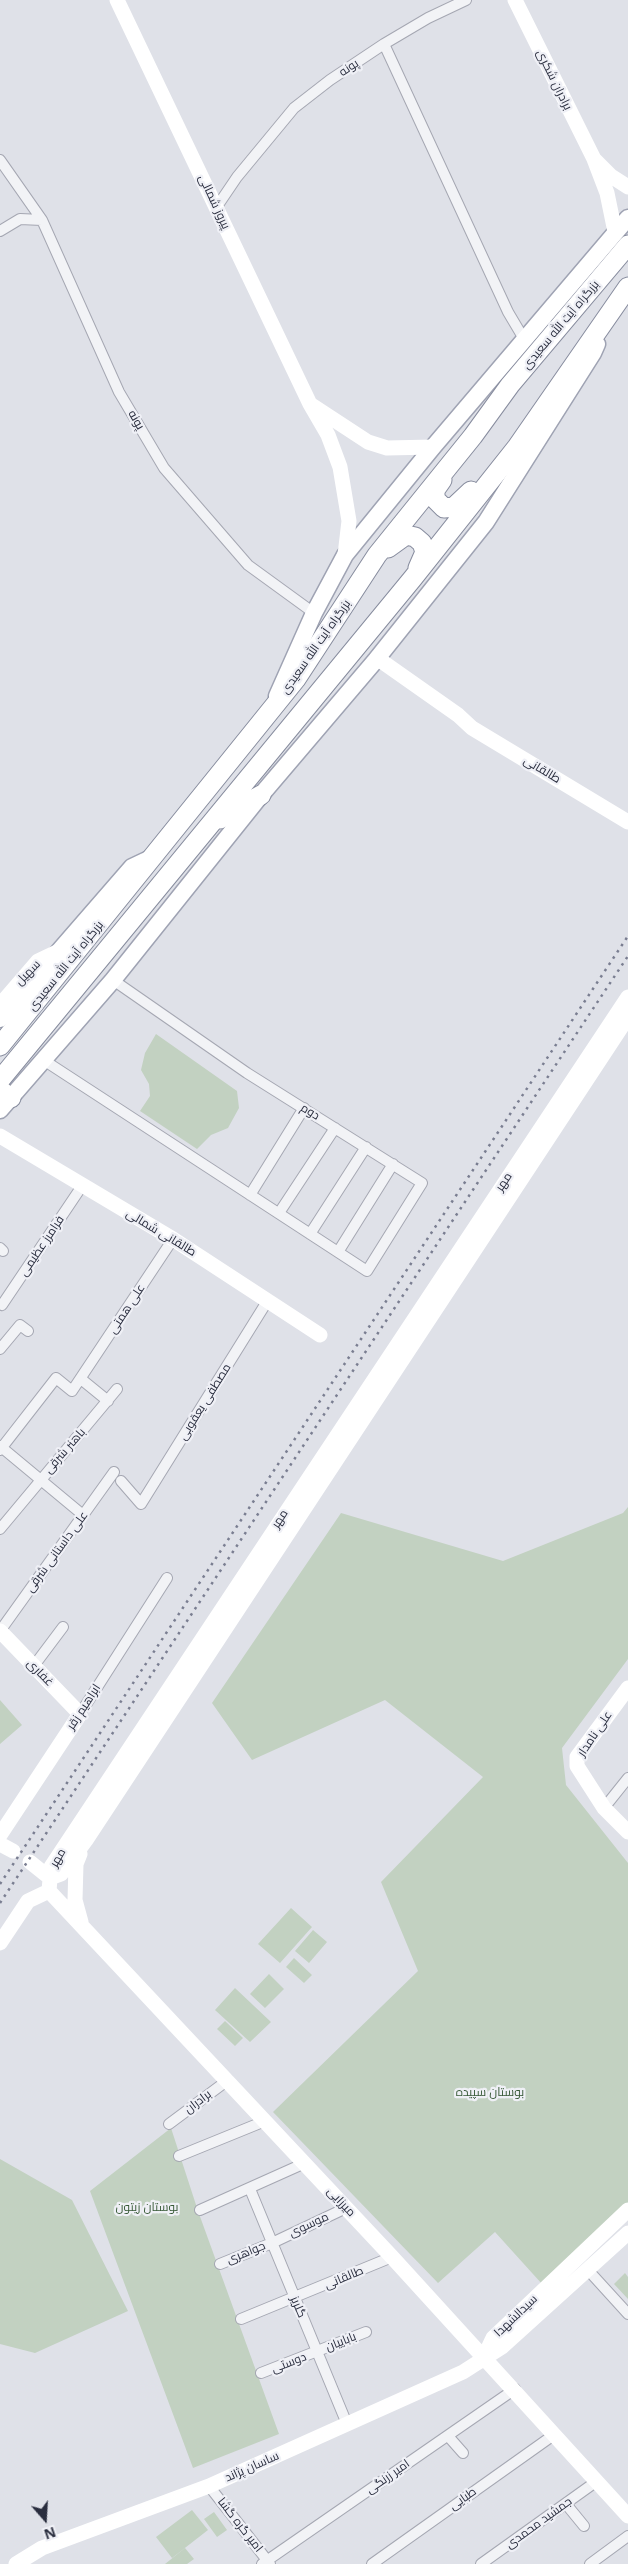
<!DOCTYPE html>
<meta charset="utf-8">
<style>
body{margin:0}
#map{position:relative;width:628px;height:2564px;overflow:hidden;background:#dfe1e8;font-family:"Open Sans",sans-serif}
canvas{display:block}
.north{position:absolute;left:20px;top:2494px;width:50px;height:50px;-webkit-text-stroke:4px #eff0f6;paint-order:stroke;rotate:161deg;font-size:14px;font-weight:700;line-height:20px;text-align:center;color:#292d3e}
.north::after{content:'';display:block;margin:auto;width:18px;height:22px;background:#292d3e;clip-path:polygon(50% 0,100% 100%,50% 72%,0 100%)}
</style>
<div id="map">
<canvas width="628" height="2564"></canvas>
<div class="north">N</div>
</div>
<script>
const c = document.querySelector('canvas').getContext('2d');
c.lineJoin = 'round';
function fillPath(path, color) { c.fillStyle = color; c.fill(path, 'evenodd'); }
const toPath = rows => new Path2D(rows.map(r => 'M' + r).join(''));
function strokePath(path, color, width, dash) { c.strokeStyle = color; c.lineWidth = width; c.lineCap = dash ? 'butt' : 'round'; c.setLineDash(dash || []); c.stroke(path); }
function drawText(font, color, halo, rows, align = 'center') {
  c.font = font + ' "Open Sans",Cairo,sans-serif'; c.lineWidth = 4.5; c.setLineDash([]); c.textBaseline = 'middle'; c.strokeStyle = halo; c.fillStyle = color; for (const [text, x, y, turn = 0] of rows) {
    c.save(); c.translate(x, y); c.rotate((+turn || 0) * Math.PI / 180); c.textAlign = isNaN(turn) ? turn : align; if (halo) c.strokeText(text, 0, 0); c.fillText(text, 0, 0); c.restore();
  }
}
const green = toPath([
 [156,1034,237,1091,239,1108,228,1128,211,1135,197,1149,140,1111,150,1096,149,1084,141,1070,145,1053],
 [628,1507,628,1659,562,1748,566,1785,628,1863,628,2204,542,2284,495,2232,438,2283,273,2112,418,1971,381,1882,483,1777,385,1700,252,1760,212,1703,341,1513,503,1561,623,1513],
 [0,1700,22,1725,0,1744],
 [291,1908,312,1927,280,1963,258,1944],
 [313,1930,327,1942,309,1963,295,1951],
 [294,1958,312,1975,304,1983,286,1967],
 [269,1974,284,1989,265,2008,250,1994],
 [235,1988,271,2022,250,2042,215,2010],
 [225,2021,243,2038,235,2046,217,2029],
 [171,2128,198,2211,279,2434,193,2468,90,2191],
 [0,2159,72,2200,128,2311,35,2353,0,2344],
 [625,2273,628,2277,628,2299,614,2284],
 [192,2510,208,2530,172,2558,156,2537],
 [214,2512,227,2530,217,2537,204,2519],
 [185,2548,194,2559,187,2564,165,2564]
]);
const street = toPath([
 [384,44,508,312,524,339],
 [0,160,42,220],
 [216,208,237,177,294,108,330,80,384,44,428,18,466,0],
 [0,231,20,219,42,220,119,392,164,468,248,565,314,613],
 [45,1061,367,1271,422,1183,247,1073,113,980],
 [250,1195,304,1108],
 [279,1213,335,1128],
 [310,1234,366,1147],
 [0,1248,3,1251],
 [338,1252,393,1164],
 [0,1304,2,1305,82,1186],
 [0,1349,20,1325,28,1331],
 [81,1379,108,1401],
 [0,1446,83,1515],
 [0,1450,56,1378,72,1391,173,1239],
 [121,1481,141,1504,268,1300],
 [0,1529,117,1389],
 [0,1631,114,1472],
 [33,1667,63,1627],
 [80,1714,167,1578],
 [604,1808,628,1778],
 [169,2124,228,2080],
 [179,2156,265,2121],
 [250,2189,347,2424],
 [200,2210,305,2163],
 [220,2264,272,2243,346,2208],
 [588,2270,628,2314],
 [241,2319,392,2257],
 [261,2373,366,2332],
 [448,2436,463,2453],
 [209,2486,270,2564],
 [566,2504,584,2526],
 [262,2564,515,2389],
 [372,2564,555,2434],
 [481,2564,597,2481],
 [590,2564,628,2536]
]);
const secondary = toPath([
 [117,0,310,404],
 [515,0,594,159],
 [615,232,607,193,594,159,611,176,628,187],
 [345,555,349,521,340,467,328,435,310,404,368,442,387,448,433,447],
 [377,658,458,715,472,728,628,822],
 [0,1005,38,961,59,951],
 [0,1136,173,1239,320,1335],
 [0,1631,80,1714,0,1835],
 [628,1688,577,1757,577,1766,604,1808,628,1832],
 [0,1844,13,1851],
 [80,1854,76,1864,75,1900,81,1922],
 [30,1862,50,1878],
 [50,1878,61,1874,86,1840,628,1017],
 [49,1891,51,1867,628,997],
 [49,1891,392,2257,628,2516],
 [0,1943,28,1901,49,1891],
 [484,2357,493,2338,628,2210],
 [16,2564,42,2548,209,2486,463,2372,502,2347,628,2233]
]);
const primary = toPath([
 [277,696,314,613,345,555,433,447,628,218],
 [0,1019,132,867,151,858],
 [0,1110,113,980,261,795,375,661,486,522,593,353,597,344]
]);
const highway = toPath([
 [442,480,435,490,435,499,444,508,454,507,471,491],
 [388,548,406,535,415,537,422,543,425,552,418,568],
 [220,819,261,795],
 [0,1046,296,679,377,555,473,436,510,385,628,245],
 [0,1080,413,578,517,447,628,287],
 [0,1090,11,1098]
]);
const rail = toPath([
 [0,1884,628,936],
 [0,1903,628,956]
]);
const streetNames = [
 ["پونه",349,68,-33],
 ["برادران شکری",554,80,64],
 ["پیروز شمالی",214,202,65],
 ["بزرگراه آیت الله سعیدی",561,325,-50],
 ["پونه",136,420,60],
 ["بزرگراه آیت الله سعیدی",316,647,-55],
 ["طالقانی",542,770,31],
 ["بزرگراه آیت الله سعیدی",66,966,-51],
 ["سهیل",28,973,-46],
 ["دوم",310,1112,32],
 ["مهر",504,1182,-56],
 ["طالقانی شمالی",161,1233,31],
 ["فرامرز عظیمی",42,1246,-56],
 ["علی همتی",127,1309,-57],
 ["مصطفی یعقوبی",205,1402,-58],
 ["باهنر شرقی",65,1451,-49],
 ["مهر",280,1519,-57],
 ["علی داستانی شرقی",57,1552,-54],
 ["غفاری",40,1673,46],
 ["ابراهیم زقر",84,1707,-57],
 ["علی نامدار",595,1734,-56],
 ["مهر",58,1858,-60],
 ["برادران",198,2102,-37],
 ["میرزایی",341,2202,47],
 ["موسوی",309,2225,-25],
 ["جواهری",246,2253,-22],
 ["طالقانی",344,2278,-23],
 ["گلریز",298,2307,67],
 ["سیدالشهدا",516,2316,-44],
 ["باباییان",341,2342,-22],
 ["دوستی",289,2363,-21],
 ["ساسان پژاند",252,2467,-24],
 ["امیر زرنگی",388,2477,-35],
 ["طبایی",463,2499,-35],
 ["جمشید محمدی",539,2523,-36],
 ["امیر گره گشا",240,2525,52]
];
const parkNames = [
 ["بوستان سپیده",490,2093],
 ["بوستان زیتون",147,2208]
];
fillPath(green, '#c2d1c1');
strokePath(street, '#a5a7b2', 12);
strokePath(primary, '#9fa3b3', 19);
strokePath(highway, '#878c9e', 21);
strokePath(street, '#f2f3f6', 10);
strokePath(secondary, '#fff', 15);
strokePath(primary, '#fff', 16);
strokePath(highway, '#fff', 19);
strokePath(rail, '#7a7e91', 2.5, [2.5, 5]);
drawText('12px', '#292d3e', '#eff0f6', streetNames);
drawText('12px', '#375937', '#eff0f6', parkNames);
</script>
